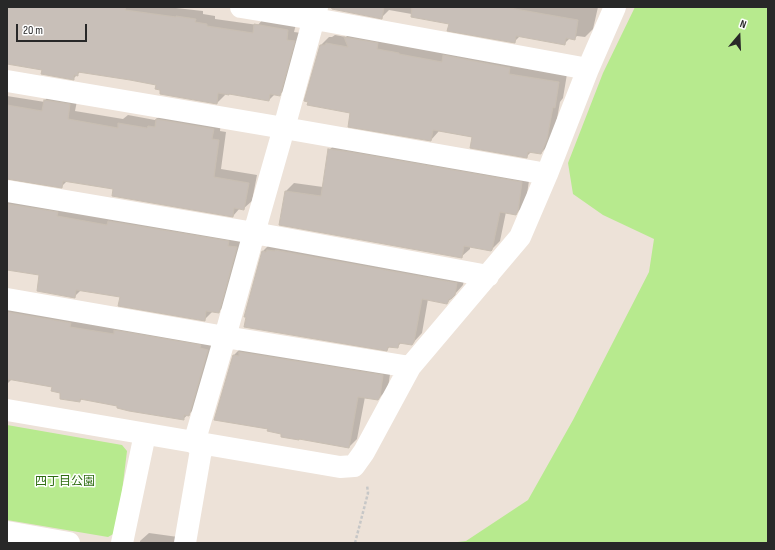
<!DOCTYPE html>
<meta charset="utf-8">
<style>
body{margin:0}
#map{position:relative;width:775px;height:550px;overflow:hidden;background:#ede2d8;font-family:"Sofia Sans Condensed",sans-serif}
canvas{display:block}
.frame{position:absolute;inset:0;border:8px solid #282828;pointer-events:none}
.north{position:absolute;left:719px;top:16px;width:40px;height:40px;-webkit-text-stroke:3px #fff;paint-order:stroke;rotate:19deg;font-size:11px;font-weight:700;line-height:16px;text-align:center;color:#282828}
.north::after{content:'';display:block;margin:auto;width:14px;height:18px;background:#282828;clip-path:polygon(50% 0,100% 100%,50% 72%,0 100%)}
.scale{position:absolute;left:16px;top:24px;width:71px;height:18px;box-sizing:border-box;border:2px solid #282828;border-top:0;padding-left:5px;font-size:12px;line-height:14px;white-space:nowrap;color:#282828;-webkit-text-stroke:3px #fff;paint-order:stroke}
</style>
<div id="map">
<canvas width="775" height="550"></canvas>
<div class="frame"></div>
<div class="north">N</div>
<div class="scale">20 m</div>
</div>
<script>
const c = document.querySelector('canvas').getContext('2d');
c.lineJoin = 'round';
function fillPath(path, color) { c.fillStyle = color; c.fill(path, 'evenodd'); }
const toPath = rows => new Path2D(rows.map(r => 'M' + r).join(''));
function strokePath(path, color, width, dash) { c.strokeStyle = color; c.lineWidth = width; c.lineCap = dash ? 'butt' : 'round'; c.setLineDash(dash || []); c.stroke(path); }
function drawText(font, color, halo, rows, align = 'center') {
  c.font = font + ' "Sofia Sans Condensed","Noto Sans JP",sans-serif'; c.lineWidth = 3; c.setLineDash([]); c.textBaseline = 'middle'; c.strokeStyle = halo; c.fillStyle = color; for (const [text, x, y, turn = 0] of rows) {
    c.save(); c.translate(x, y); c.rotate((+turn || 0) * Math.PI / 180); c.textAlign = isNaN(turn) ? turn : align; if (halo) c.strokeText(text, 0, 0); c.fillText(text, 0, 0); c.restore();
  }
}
const green = toPath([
 [635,7,768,7,768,543,449,543,466,541,528,500,573,420,649,272,654,239,603,215,573,194,568,163,603,73],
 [7,425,122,445,127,451,117,532,108,537,7,520]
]);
const shadow = toPath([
 [7,7,167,7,203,11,203,14,215,16,215,19,258,25,263,19,296,24,294,32,302,33,288,87,279,95,275,94,269,100,225,93,225,95,217,103,161,89,157,84,81,71,73,79,43,69,7,63],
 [332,7,598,7,593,29,585,37,577,36,574,39,570,38,564,44,520,36,514,42,434,18,389,10,382,17],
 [353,29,567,74,563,98,560,102,555,130,549,145,541,153,531,152,526,157,473,137,439,131,431,140,351,112,321,45,329,37,332,37,335,35,346,37],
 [53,92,78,96,75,111,123,119,128,115,155,120,157,118,158,118,165,111,221,121,220,131,226,132,221,169,257,175,252,201,243,209,240,208,233,216,114,188,68,180,61,187,7,178,7,96,45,102,45,100],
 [338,142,530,174,526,201,524,205,516,214,506,212,500,241,491,250,470,246,470,249,461,257,280,224,286,191,294,183,323,187,329,150],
 [7,192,245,239,227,304,218,312,213,311,204,320,121,296,81,290,74,297,40,274,7,269],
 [271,243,465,275,463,285,447,303,428,299,422,333,412,344,402,342,397,347,390,346,387,350,263,251],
 [7,302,216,342,197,407,183,419,118,405,82,399,80,401,61,392,53,386,12,379,7,384],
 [242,347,391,367,388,388,386,391,378,399,365,397,357,439,349,447,282,433,269,428,234,355],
 [149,533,178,537,177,543,140,543,140,541]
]);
const building = toPath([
 [7,7,126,7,125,10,176,17,176,16,196,19,195,22,207,24,207,26,253,33,254,24,288,30,287,40,295,41,280,96,270,94,269,101,229,94,229,95,218,93,217,104,160,94,160,90,155,89,156,85,130,80,78,72,78,76,74,75,74,80,41,74,42,70,7,64,7,7],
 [331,7,384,7,382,19,332,9,331,7],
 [412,7,504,7,578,20,575,40,566,38,565,45,516,36,515,43,447,31,449,24,411,17,412,7],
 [344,37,378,43,377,49,399,53,399,54,442,62,443,55,510,68,509,74,559,82,555,108,553,107,547,139,541,154,528,152,527,158,470,148,472,137,433,130,431,141,348,127,350,113,307,105,308,102,304,101,320,45,325,45,326,43,348,47,344,37],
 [44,100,70,104,68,119,118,128,118,123,147,128,148,126,155,127,156,119,214,129,212,139,219,140,214,177,249,183,244,210,234,208,233,217,112,196,113,189,63,181,62,188,7,179,7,105,42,111,44,100],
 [328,149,344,151,522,182,518,211,516,215,500,212,492,250,491,251,464,246,462,258,279,225,285,191,321,196,328,149],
 [7,204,58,212,57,216,107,225,108,221,229,241,228,246,237,247,219,313,206,311,205,321,118,306,120,297,76,290,75,298,37,291,39,275,7,270,7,204],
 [267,250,275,251,275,250,457,283,455,295,451,299,449,299,448,302,447,304,422,299,414,342,412,345,399,343,398,348,388,347,387,351,244,327,246,317,244,317,262,251,266,252,267,250],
 [7,312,71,323,70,327,114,334,114,330,201,345,200,348,208,350,189,416,184,415,184,420,129,411,117,408,117,406,80,399,80,402,60,399,60,393,51,391,52,387,7,379,7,312],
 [239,352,383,375,380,397,378,400,358,397,349,448,299,439,299,440,281,437,281,434,267,431,268,429,214,420,233,355,239,356,239,352]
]);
const path = toPath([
 [355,543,368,493,367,485]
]);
const minor = toPath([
 [241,7,326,21,588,69],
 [7,81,284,128,547,174],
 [7,191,254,233,488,276],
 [7,299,225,337,410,367],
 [7,410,340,467,354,466,364,452,410,367,520,237,547,174,588,69,615,7],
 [194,443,225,337,254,233,284,128,317,7],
 [7,532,69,543],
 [122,543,145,434],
 [185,543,202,444]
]);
const parkNames = [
 ["四丁目公園",65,482]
];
fillPath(green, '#b7ea8e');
fillPath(shadow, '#0003');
fillPath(building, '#c8bfb8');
strokePath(building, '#c8beb2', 1);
strokePath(path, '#c7c7c7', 2.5, [3, 2]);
strokePath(minor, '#fff', 22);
drawText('12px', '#2e6d11', '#fff', parkNames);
</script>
